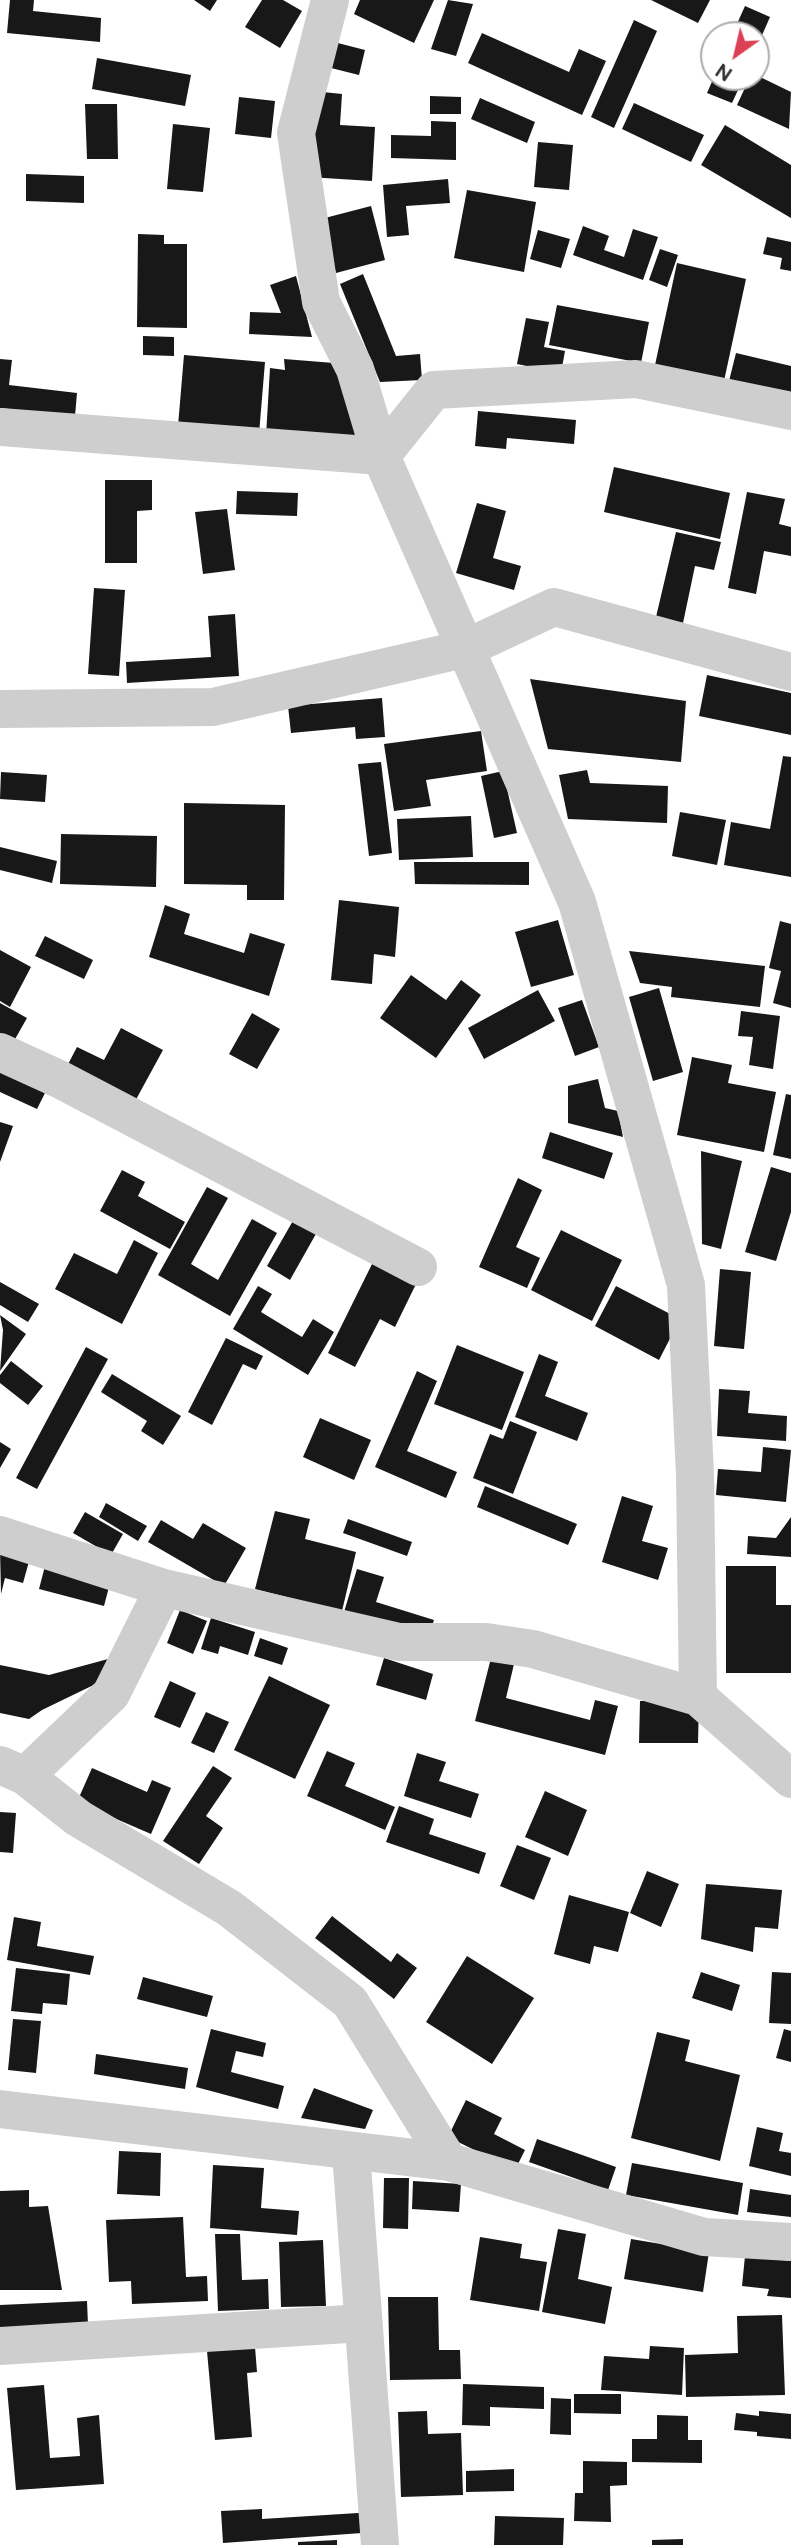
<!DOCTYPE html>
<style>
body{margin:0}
#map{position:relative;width:791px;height:2545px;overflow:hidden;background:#fff;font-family:Figtree,sans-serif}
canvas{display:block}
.north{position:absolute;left:700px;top:21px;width:70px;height:70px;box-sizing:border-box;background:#fff;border:2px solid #adadad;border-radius:50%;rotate:214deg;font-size:19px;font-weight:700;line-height:28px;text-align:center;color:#313131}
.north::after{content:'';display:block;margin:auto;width:24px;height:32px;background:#db4055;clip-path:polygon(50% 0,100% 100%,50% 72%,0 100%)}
</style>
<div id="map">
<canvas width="791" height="2545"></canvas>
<div class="north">N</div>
</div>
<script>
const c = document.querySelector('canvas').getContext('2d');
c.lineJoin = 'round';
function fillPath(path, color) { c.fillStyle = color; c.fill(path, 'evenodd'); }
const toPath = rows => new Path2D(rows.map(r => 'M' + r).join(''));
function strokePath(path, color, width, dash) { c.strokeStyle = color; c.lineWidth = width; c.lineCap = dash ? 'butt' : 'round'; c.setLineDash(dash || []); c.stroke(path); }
const building = toPath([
 [10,0,34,0,33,11,101,18,100,42,7,33],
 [194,0,217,0,210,11],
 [262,0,283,0,302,11,280,48,245,27],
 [360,0,434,0,414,43,354,14],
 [448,0,473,4,456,56,431,49],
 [651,0,710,0,698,23],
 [745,6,770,17,756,49,756,35,732,35],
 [634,20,657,31,614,128,591,117],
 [482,33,569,72,579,49,606,61,582,115,468,63],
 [330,41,365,50,359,75,323,66],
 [97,58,191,75,185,106,92,89],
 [756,75,791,92,789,129,737,105,750,77],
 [714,77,744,77,732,103,707,93],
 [313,91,342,94,340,125,375,127,372,181,308,177],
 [430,96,461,97,461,114,430,114],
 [239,97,275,101,271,138,235,134],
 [480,98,535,122,527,143,471,119],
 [634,103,704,135,691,162,622,129],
 [85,104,117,104,118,159,87,159],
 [431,121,456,122,456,160,391,158,391,135,431,136],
 [173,124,210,128,203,192,167,189],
 [725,125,791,165,791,218,701,165],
 [538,142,573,145,569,190,534,187],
 [26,174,84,176,84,203,26,201],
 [448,179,450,203,406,206,409,235,387,237,383,185],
 [467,190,536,202,524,272,454,258],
 [371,206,385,260,336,273,321,219],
 [583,226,609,236,604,250,624,257,633,229,658,237,643,280,573,255],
 [538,230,570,239,561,268,530,259],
 [138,234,164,235,164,244,187,244,187,328,137,327],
 [767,237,791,242,791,271,780,269,782,258,763,254],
 [660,249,678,255,667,287,649,280],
 [677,263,746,279,724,381,655,365],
 [363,274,396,356,420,354,422,380,380,382,340,284],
 [296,276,312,337,249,334,250,312,281,313,270,285],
 [557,305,649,322,641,363,549,345],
 [526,318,549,322,544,347,565,351,561,373,517,364],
 [143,336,174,337,174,356,143,355],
 [736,353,791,366,791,400,728,385],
 [184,355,265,362,259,434,178,426],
 [0,359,12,360,9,385,77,393,75,416,0,408],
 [284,359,334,363,364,444,266,436,270,368,285,370],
 [478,411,576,420,574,444,507,438,506,449,475,446],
 [614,467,730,493,720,539,604,512],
 [105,480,152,480,152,510,137,511,137,563,105,563],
 [237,491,298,493,297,516,236,514],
 [747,492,785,499,779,524,791,527,791,556,764,551,756,594,728,588],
 [477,503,506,511,493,558,521,566,514,590,456,573],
 [227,509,235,570,203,574,195,512],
 [676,532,721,542,714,570,695,566,683,623,656,617],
 [94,588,125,590,119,676,88,674],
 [235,614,239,676,127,683,126,662,211,657,208,616],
 [707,675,791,693,791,735,699,716],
 [530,679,686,701,681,762,548,749],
 [382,698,385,737,356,739,355,727,291,733,288,706],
 [481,731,487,771,426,780,431,806,394,811,384,744],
 [783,756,791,757,791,877,724,865,731,822,770,829],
 [381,762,392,853,369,856,358,764],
 [587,770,590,783,668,786,667,823,568,819,559,775],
 [503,771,517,833,494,838,481,776],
 [1,772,47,775,45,802,0,799],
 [184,803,285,805,284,900,247,900,247,885,184,884],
 [680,812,726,820,717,865,672,856],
 [471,816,473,857,399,860,397,819],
 [61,834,157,836,156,887,60,884],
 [0,847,57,861,52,883,0,870],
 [414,862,529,862,529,885,415,884],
 [339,900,399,907,395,957,374,954,372,984,331,980],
 [165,905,190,914,184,934,244,953,250,933,285,944,269,996,149,957],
 [558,920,574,975,531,987,515,932],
 [780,921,791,924,791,1008,773,1003,781,971,769,968],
 [45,936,93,960,84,979,35,956],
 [0,950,31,967,10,1007,0,1001],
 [629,951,765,966,760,1007,671,997,672,987,640,983],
 [411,975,446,1000,461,980,481,995,436,1058,380,1018],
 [659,988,683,1072,653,1081,629,997],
 [538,990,555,1021,484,1059,468,1028],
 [582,1000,599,1047,575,1056,558,1008],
 [0,1003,27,1018,10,1048,0,1042],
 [741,1011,780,1016,773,1069,749,1065,753,1037,738,1036],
 [252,1013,280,1029,257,1069,229,1054],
 [121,1028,163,1050,133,1105,65,1070,77,1047,104,1060],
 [692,1057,732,1065,728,1083,776,1092,764,1152,677,1135],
 [0,1066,48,1087,37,1109,0,1092],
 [598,1079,605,1108,618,1111,623,1137,568,1123,568,1086],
 [786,1094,791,1095,791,1159,773,1155],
 [0,1122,13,1126,0,1162],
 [550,1132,613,1153,604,1179,542,1158],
 [701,1151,742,1161,721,1249,702,1244],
 [771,1167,791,1173,791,1212,776,1261,745,1252],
 [122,1170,145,1182,138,1196,185,1222,170,1249,100,1211],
 [518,1178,542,1190,516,1247,540,1258,527,1288,479,1267],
 [207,1187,228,1198,191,1264,218,1280,252,1219,277,1233,230,1316,158,1275],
 [294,1219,317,1232,290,1280,267,1266],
 [561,1230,622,1260,592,1321,531,1290],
 [134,1240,158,1253,122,1324,55,1289,74,1253,117,1274],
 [373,1262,416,1284,395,1327,380,1319,355,1367,328,1353],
 [720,1269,751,1272,744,1349,714,1346],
 [0,1282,39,1304,28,1322,0,1305],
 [258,1286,272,1294,261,1312,302,1337,313,1319,334,1332,308,1375,233,1329],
 [616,1286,680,1319,659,1360,595,1326],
 [0,1315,26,1334,0,1371,3,1330],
 [226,1338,263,1356,256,1370,243,1364,212,1425,188,1412],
 [457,1345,524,1372,502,1430,434,1404],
 [86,1347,108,1359,37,1489,16,1478],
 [539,1354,558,1362,545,1396,588,1413,577,1441,515,1417],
 [11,1361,43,1386,28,1405,0,1383,0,1375],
 [417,1371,437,1381,407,1451,457,1472,446,1498,375,1467],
 [112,1374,181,1416,163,1445,141,1431,147,1421,101,1392],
 [719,1389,750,1391,748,1413,787,1416,786,1441,717,1436],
 [320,1418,371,1440,354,1480,303,1457],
 [510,1421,537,1432,513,1494,473,1478,490,1434,503,1439],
 [0,1442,11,1449,0,1468],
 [763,1447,791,1450,786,1502,716,1495,718,1469,761,1472],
 [485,1486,577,1524,568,1545,477,1507],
 [622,1496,653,1506,642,1541,668,1548,658,1580,602,1562],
 [106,1503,147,1526,138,1541,99,1517],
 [275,1511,310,1519,305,1539,356,1552,342,1611,255,1589],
 [85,1512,123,1534,111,1555,73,1533],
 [791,1517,791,1557,747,1554,748,1536,776,1538],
 [348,1519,412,1542,407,1556,343,1533],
 [161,1520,193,1539,203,1523,246,1548,224,1586,148,1542],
 [0,1549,30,1558,23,1583,5,1578,1,1594],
 [45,1566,110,1583,104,1606,39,1589],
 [726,1566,776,1566,776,1605,791,1605,791,1673,726,1673],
 [357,1569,384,1577,376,1602,434,1620,428,1638,344,1612],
 [180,1610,207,1621,193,1654,167,1643],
 [211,1618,255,1632,248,1655,220,1646,218,1654,201,1649],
 [260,1638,288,1648,282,1665,254,1656],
 [384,1658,433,1674,426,1700,376,1685],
 [491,1658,514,1664,506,1698,590,1720,595,1700,618,1706,605,1755,475,1721],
 [108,1659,106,1679,42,1710,29,1719,0,1713,0,1665,49,1675],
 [269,1676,330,1705,295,1779,234,1750],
 [170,1681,196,1693,180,1728,154,1717],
 [640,1701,699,1701,698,1743,639,1743],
 [206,1712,229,1722,214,1753,191,1743],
 [327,1751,355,1763,345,1786,395,1807,385,1830,307,1796],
 [417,1753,446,1762,439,1781,479,1794,471,1818,404,1796],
 [213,1766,232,1778,206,1816,223,1828,199,1864,163,1841],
 [92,1768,147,1792,152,1780,171,1788,151,1834,77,1802],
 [545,1791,587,1810,568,1856,525,1837],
 [399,1806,434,1819,429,1834,486,1853,479,1874,386,1842],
 [0,1812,16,1813,13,1853,0,1852],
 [517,1845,551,1858,534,1900,500,1886],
 [647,1871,679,1884,661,1927,630,1913],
 [706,1884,782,1890,778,1929,755,1927,753,1952,701,1939],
 [569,1895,629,1912,618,1952,594,1946,590,1964,554,1954],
 [332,1916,391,1962,397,1953,417,1968,394,1999,315,1938],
 [14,1917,41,1922,37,1946,94,1956,90,1975,7,1960],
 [467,1956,534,1998,492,2064,426,2022],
 [16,1968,70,1974,67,2005,43,2003,42,2014,11,2011],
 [701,1972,740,1985,732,2011,692,1998],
 [772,1972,791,1973,791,2024,769,2023],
 [143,1977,213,1996,207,2017,137,1999],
 [13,2019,41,2021,36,2073,8,2070],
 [211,2029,266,2043,263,2057,236,2051,231,2072,284,2086,278,2109,196,2087],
 [784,2029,791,2031,791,2062,776,2058],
 [657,2032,690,2040,685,2061,740,2075,720,2161,631,2138],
 [96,2054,188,2068,185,2089,94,2074],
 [314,2088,373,2110,365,2129,301,2118],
 [466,2100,502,2118,494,2134,525,2150,515,2170,448,2137],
 [757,2127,783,2133,779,2151,791,2153,791,2176,749,2166],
 [537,2139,616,2167,608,2190,529,2162],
 [119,2151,161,2153,160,2196,117,2194],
 [632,2163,743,2183,738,2215,626,2195],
 [213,2165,264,2168,261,2208,299,2211,297,2235,210,2228],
 [384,2178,409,2178,408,2229,383,2228],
 [413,2181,461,2184,459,2212,412,2209],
 [750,2189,791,2195,791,2217,747,2212],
 [29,2190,29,2207,48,2206,62,2290,0,2290,0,2191],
 [183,2217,186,2277,207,2276,208,2301,132,2304,131,2281,109,2282,106,2220],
 [558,2229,586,2234,578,2279,612,2287,605,2324,542,2312],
 [215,2234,240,2234,242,2280,268,2279,269,2309,218,2311],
 [480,2237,522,2244,520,2258,547,2262,539,2311,470,2300],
 [631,2239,709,2252,703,2292,624,2279],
 [323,2240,326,2306,281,2307,279,2242],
 [745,2256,791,2261,791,2298,767,2296,769,2289,742,2286],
 [388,2297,438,2297,439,2350,460,2350,461,2379,390,2380],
 [87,2301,88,2325,0,2329,0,2305],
 [782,2315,785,2395,686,2397,685,2355,738,2353,737,2316],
 [650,2346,684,2348,682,2395,601,2390,604,2356,649,2359],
 [255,2347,257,2372,247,2373,252,2437,215,2440,207,2351],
 [463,2384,544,2387,544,2409,490,2407,490,2426,462,2425],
 [44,2385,50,2458,80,2456,77,2418,99,2415,104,2484,16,2490,7,2388],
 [574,2394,621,2394,621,2414,574,2413],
 [551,2398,571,2399,571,2435,550,2434],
 [427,2411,428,2434,461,2433,463,2495,401,2497,398,2412],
 [759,2411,791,2414,791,2439,757,2436,757,2432,734,2430,736,2413,759,2416],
 [657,2415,688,2416,688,2440,702,2440,702,2463,632,2462,632,2439,657,2439],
 [583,2461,627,2462,627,2485,610,2486,611,2522,574,2521,575,2493,583,2493],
 [514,2469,514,2491,466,2492,466,2471],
 [262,2509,262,2519,374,2512,376,2532,223,2543,221,2511],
 [495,2516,564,2518,563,2545,494,2545],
 [683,2539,683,2545,652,2545,652,2540],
 [337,2540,337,2545,298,2545,298,2542]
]);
const minor = toPath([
 [330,0,296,133,321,302,355,369,381,456,577,902,686,1285,695,1475,698,1697,791,1779],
 [0,427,381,456,434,390,636,379,791,411],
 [0,709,213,707,464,649,554,607,791,672],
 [0,1052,59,1079,418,1267],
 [0,1535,164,1588,399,1642,486,1642,533,1649,698,1697],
 [0,1765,25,1776,78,1818,229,1908,350,2002,449,2162],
 [25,1776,111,1694,164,1588],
 [0,2109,449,2162,704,2237,791,2242],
 [351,2152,380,2545],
 [0,2346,363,2323]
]);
fillPath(building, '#181818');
strokePath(minor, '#cecece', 38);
</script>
